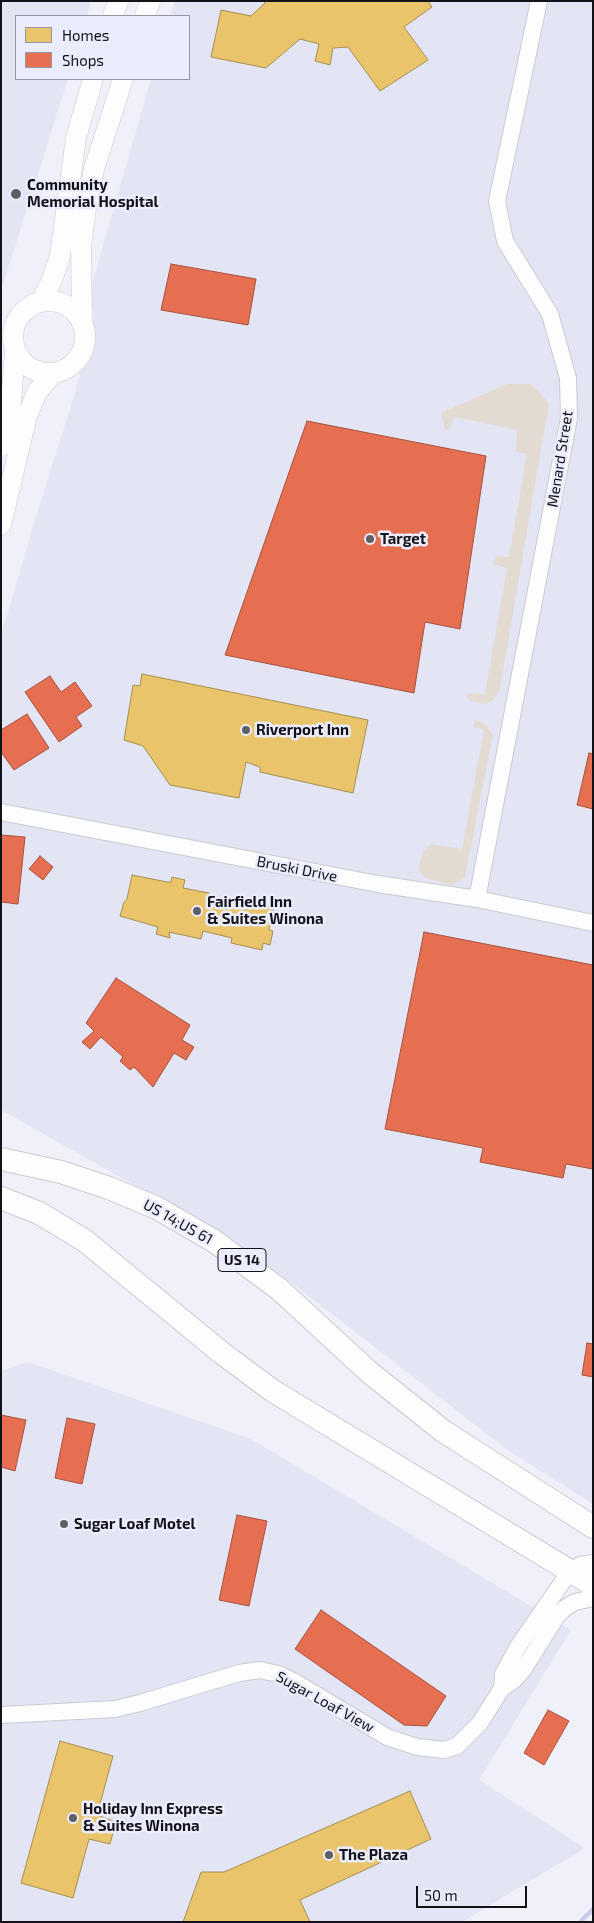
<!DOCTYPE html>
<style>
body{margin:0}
#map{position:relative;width:594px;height:1923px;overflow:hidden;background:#eff0f8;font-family:"Exo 2",sans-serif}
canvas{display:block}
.frame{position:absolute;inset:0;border:2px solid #121318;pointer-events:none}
.legend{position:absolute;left:15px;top:15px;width:175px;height:65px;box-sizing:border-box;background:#ebedfc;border:1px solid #9496a1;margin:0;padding:6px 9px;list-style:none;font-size:15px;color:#121318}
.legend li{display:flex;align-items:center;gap:10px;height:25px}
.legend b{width:25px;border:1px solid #9496a1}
.scale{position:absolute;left:416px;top:1886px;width:111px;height:22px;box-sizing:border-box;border:2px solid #121318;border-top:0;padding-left:6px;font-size:15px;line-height:18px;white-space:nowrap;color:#121318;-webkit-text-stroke:4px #ebedfc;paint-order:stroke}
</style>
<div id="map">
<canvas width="594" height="1923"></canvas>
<div class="frame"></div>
<ul class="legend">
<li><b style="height:14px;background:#e9c46a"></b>Homes</li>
<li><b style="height:14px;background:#e76f51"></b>Shops</li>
</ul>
<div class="scale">50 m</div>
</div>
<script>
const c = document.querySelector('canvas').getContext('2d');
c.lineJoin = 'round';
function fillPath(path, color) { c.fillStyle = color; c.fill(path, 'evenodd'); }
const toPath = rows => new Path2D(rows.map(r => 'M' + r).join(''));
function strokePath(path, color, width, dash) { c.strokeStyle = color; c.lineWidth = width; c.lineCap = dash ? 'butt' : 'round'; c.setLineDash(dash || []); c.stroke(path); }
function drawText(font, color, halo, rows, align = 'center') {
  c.font = font + ' "Exo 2",sans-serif'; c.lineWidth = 5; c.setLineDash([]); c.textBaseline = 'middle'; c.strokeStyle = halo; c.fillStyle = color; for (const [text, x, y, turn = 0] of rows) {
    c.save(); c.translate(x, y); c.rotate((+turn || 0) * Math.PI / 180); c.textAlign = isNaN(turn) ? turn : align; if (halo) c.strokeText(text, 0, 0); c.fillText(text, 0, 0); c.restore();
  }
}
const built = toPath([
 [1,1,91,1,87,16,16,16,16,79,68,79,1,291],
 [175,1,593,1,593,1504,509,1451,280,1274,184,1213,1,1110,1,636,37,513,76,390,94,318,90,291,151,79,189,79,189,16,170,16],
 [28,1362,251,1439,571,1630,479,1780,585,1848,462,1922,1,1922,1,1371]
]);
const green = toPath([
 [507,384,531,384,549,403,500,689,493,700,486,704,471,701,467,698,468,694,472,693,485,694,507,568,493,564,496,556,509,557,527,454,516,452,517,430,455,417,448,430,445,429,441,413],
 [475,720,485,724,493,735,465,877,453,885,425,878,418,870,423,852,431,844,462,849,484,730,473,727]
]);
const homes = toPath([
 [264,1,428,1,432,7,404,27,428,60,380,91,348,47,333,48,330,65,315,61,319,44,300,39,266,68,211,57,221,10,251,16,265,3,264,1],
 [142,674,368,720,353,793,260,772,260,767,246,762,239,798,170,785,143,746,124,740,133,685,140,686,142,674],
 [132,875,167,882,171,882,172,877,185,880,183,888,209,893,211,896,274,907,269,930,273,931,270,945,263,943,262,950,231,943,232,938,203,931,201,939,169,932,170,938,156,934,158,927,120,916,124,902,127,899,132,875],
 [60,1741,113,1756,97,1815,116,1822,110,1844,89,1839,73,1898,21,1883,60,1741],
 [410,1791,431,1839,300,1900,310,1922,183,1922,201,1872,224,1872,410,1791]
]);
const shops = toPath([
 [171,264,256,279,248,325,161,310,171,264],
 [307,421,486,456,460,629,425,622,414,693,225,655,307,421],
 [50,676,61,692,75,682,92,706,76,717,82,726,59,742,25,692,50,676],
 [27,714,49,748,14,770,1,752,1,730,27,714],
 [589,753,593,754,593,809,577,805,589,753],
 [1,835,25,837,18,904,1,902,1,835],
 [40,856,53,867,43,880,29,869,40,856],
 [424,932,593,965,593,1169,566,1164,563,1178,480,1162,483,1148,385,1129,424,932],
 [116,978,190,1025,182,1040,194,1047,186,1060,174,1053,153,1087,134,1067,130,1070,120,1061,123,1057,101,1037,90,1049,82,1042,94,1031,86,1023,116,978],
 [587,1343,593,1344,593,1377,582,1375,587,1343],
 [1,1415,26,1420,15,1471,1,1467,1,1415],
 [67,1418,95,1424,82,1484,55,1478,67,1418],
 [237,1515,267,1521,249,1606,219,1600,237,1515],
 [321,1610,446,1696,427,1726,404,1725,295,1649,321,1610],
 [548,1710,569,1721,544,1765,524,1753,548,1710]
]);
const stream = toPath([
 [580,1922,593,1909]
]);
const minor = toPath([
 [1,812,378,884,477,899,593,923],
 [477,899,569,418,568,378,550,314,505,241,497,201,539,1],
 [502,1688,514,1680,523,1670,557,1616,565,1608,575,1602,593,1598],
 [1,1715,115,1709,140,1703,239,1673,260,1670,278,1674,295,1682,387,1737,417,1747,444,1750,457,1746,480,1723,502,1688,503,1674,519,1645,570,1571,580,1565,593,1563]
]);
const major = toPath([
 [113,16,118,1],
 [145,16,150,1],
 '13 337a36 36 0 1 1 72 0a36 36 0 1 1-72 0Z',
 [41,302,52,280,60,256,76,138,93,79],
 [82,323,81,246,86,208,94,169,123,79],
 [1,446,11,401,15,352],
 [1,525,27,416,37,392,52,374]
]);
const highway = toPath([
 [1,1159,61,1172,109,1188,157,1208,214,1241,279,1289,369,1372,443,1431,593,1527],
 [1,1198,39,1213,84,1240,223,1354,273,1391,593,1585]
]);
const markers = [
 [16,194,6,"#5f6066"],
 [370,539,5,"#5f6066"],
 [246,730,5,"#5f6066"],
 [197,911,5,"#5f6066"],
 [64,1524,5,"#5f6066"],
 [73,1818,5,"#5f6066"],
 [329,1855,5,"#5f6066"]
];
const shields = [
 [242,1260,48]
];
const shieldNames = [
 ["US 14",242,1260]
];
const poiNames = [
 ["Community",27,185],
 ["Memorial Hospital",27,202],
 ["Target",380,539],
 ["Riverport Inn",256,730],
 ["Fairfield Inn",207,902],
 ["& Suites Winona",207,919],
 ["Sugar Loaf Motel",74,1524],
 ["Holiday Inn Express",83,1809],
 ["& Suites Winona",83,1826],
 ["The Plaza",339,1855]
];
const streetNames = [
 ["Menard Street",560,459,-81],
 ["Bruski Drive",297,869,11],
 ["US 14;US 61",178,1222,29],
 ["Sugar Loaf View",325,1702,29]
];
fillPath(built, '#e3e5f4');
fillPath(green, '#e3dbd2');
fillPath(homes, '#e9c46a');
strokePath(homes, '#a88f51', 1);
fillPath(shops, '#e76f51');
strokePath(shops, '#a75340', 1);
strokePath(stream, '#c9cce9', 4.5);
strokePath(minor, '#cacbd1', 18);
strokePath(major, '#cacbd1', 21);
strokePath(highway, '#cacbd1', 24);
strokePath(minor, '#fdfdfe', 16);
strokePath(major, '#fdfdfe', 20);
strokePath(highway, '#fdfdfe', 22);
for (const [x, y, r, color] of markers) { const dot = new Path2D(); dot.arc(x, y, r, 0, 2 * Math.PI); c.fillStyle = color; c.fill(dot); strokePath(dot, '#ebedfc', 2); }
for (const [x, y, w] of shields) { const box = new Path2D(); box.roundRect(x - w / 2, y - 11.5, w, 23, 4); c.fillStyle = '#ebedfc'; c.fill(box); strokePath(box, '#121318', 1); }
drawText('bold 14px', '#121318', null, shieldNames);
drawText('bold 15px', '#121318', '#ebedfc', poiNames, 'left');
drawText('15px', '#121318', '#ebedfc', streetNames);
</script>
